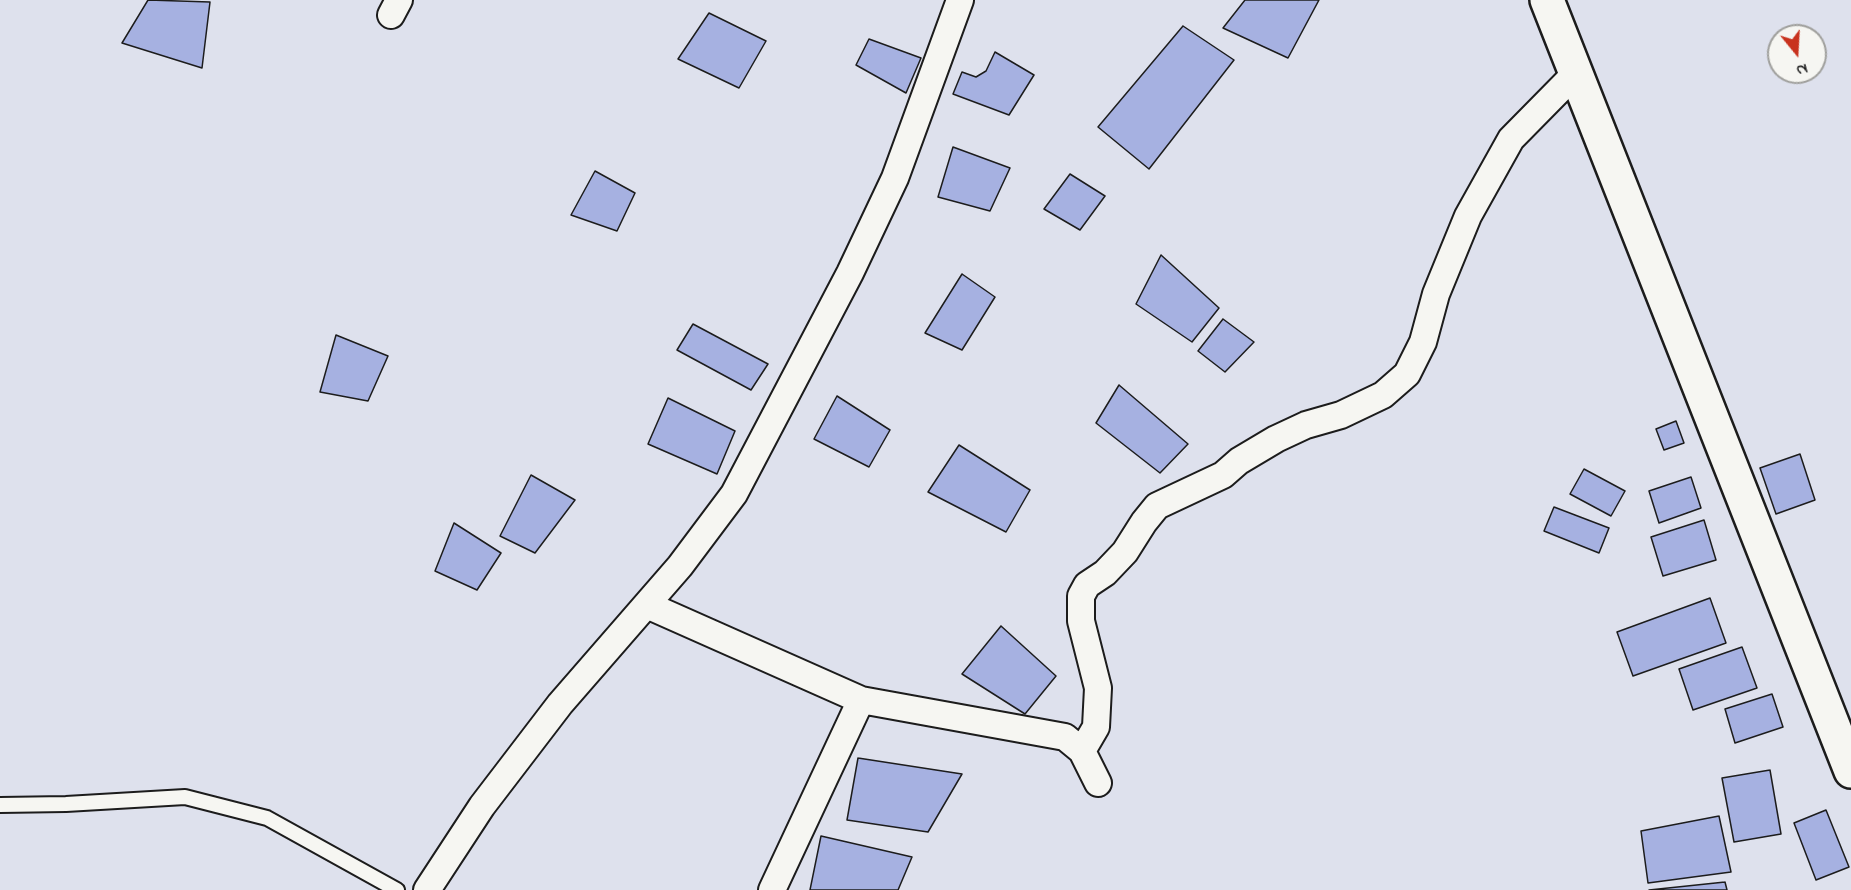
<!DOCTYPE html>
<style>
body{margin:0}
#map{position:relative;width:1851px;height:890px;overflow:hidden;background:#dee1ed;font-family:"Indie Flower",sans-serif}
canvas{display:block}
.north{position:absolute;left:1767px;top:24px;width:60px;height:60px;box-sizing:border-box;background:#f6f6f2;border:2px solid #9f9f9c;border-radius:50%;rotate:162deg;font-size:16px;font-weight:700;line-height:24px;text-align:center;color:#1c1c1c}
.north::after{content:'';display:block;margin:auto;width:21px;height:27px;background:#c8321e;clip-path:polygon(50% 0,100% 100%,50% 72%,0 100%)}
</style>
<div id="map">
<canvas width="1851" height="890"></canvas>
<div class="north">N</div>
</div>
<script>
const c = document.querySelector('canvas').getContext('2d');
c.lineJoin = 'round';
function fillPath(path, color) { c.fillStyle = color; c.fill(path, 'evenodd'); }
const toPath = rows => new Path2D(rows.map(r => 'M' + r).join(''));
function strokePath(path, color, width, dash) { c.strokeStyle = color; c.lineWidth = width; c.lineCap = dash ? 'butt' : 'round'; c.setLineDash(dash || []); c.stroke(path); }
const building = toPath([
 [148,0,210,2,202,68,122,43,148,0],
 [1245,0,1319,0,1288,58,1223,28,1245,0],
 [709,13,766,41,739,88,678,59,709,13],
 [1183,26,1234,60,1149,169,1098,127,1183,26],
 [869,39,921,58,906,93,856,65,869,39],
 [995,52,1034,75,1009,115,953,94,962,72,976,77,986,71,995,52],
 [953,147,1010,168,990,211,938,197,953,147],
 [595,171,635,193,617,231,571,215,595,171],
 [1070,174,1105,196,1080,230,1044,209,1070,174],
 [1161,255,1219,308,1192,342,1136,304,1161,255],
 [962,274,995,297,962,350,925,333,962,274],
 [1223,319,1254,342,1225,372,1198,351,1223,319],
 [693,324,768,364,751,390,677,350,693,324],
 [336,335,388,356,368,401,320,392,336,335],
 [1119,385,1188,444,1160,473,1096,423,1119,385],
 [837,396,890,430,869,467,814,439,837,396],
 [668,398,735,431,717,474,648,444,668,398],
 [1676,421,1684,443,1664,450,1656,429,1676,421],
 [959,445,1030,490,1006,532,928,492,959,445],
 [1800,454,1815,500,1776,514,1760,468,1800,454],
 [1584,469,1625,491,1611,516,1570,494,1584,469],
 [531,475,575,500,535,553,500,536,531,475],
 [1691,477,1701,508,1659,523,1649,491,1691,477],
 [1554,507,1609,528,1599,553,1544,531,1554,507],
 [1704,520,1716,560,1663,576,1651,537,1704,520],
 [454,523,501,553,477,590,435,571,454,523],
 [1710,598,1726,643,1633,676,1617,632,1710,598],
 [1001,626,1056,676,1025,714,962,674,1001,626],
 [1742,647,1757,688,1693,710,1679,669,1742,647],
 [1772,694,1783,727,1735,743,1725,709,1772,694],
 [858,758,962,774,928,832,847,820,858,758],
 [1770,770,1781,834,1734,842,1722,778,1770,770],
 [1826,810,1849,867,1816,880,1794,823,1826,810],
 [1719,816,1731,872,1648,883,1641,831,1719,816],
 [821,836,912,857,898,890,810,890,821,836],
 [1725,882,1727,890,1649,890,1725,882]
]);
const service = toPath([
 [0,805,66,804,185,797,267,818,397,890]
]);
const minor = toPath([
 [391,15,399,0],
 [647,605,861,700,772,890],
 [861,700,1065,737,1082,751,1098,783],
 [1082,751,1096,727,1098,688,1081,621,1081,596,1087,585,1105,573,1125,552,1144,522,1157,506,1223,475,1239,461,1276,439,1306,425,1341,415,1383,395,1407,374,1423,342,1436,294,1468,216,1511,139,1576,73],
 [427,890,482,806,560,704,680,566,734,494,850,273,895,178,960,0]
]);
const tertiary = toPath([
 [1547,0,1851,771]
]);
fillPath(building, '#a6b1e1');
strokePath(building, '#1c1c1c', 1.5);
strokePath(service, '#1c1c1c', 18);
strokePath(minor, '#1c1c1c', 30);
strokePath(tertiary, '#1c1c1c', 38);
strokePath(service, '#f6f6f2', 14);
strokePath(minor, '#f6f6f2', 26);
strokePath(tertiary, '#f6f6f2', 33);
</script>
